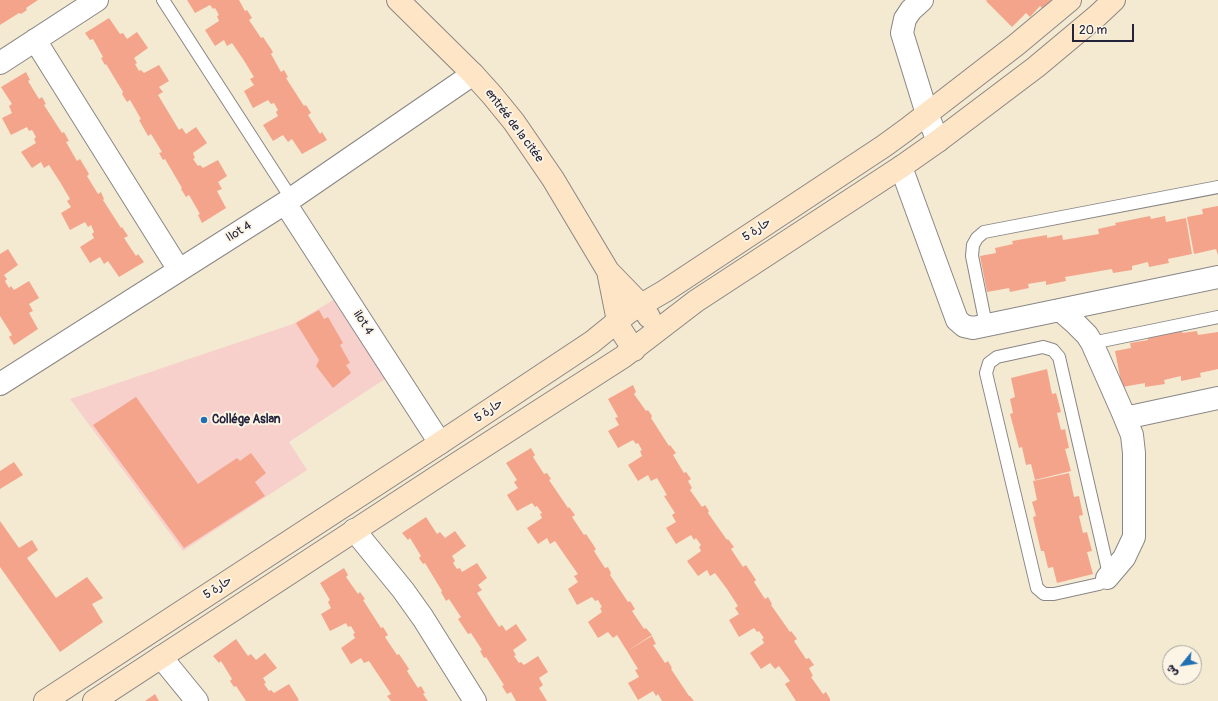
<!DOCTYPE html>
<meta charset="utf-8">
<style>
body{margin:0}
#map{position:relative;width:1218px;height:701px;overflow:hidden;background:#f3ead1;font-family:Pangolin,"Playpen Sans Arabic",sans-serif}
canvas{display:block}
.north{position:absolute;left:1162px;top:645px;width:40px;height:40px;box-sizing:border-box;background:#fcf5e5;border:1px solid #a5a1a1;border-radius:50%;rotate:240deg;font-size:11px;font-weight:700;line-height:16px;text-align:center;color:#22223b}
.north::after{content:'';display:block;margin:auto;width:14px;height:18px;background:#1f6fb2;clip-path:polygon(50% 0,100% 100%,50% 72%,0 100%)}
.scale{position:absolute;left:1072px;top:24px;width:62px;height:18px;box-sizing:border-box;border:2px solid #22223b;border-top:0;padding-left:5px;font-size:12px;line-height:14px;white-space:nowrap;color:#22223b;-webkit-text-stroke:3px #fcf5e5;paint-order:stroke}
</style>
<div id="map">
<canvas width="1218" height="701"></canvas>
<div class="north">ش</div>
<div class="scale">20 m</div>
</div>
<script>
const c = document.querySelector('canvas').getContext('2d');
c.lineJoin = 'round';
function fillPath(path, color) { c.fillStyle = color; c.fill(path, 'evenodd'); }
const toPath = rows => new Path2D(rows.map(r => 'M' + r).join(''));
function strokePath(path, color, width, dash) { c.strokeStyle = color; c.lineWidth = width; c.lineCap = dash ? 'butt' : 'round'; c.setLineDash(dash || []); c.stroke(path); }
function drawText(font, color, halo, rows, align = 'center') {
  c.font = font + ' Pangolin,"Playpen Sans Arabic",sans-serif'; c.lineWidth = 4; c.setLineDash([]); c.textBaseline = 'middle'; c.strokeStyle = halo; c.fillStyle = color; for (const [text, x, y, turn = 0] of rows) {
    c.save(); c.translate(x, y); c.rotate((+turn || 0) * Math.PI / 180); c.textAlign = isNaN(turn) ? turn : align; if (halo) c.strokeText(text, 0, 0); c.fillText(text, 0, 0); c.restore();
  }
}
const built = toPath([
 [333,300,385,379,289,442,307,470,183,551,70,399,293,324]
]);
const building = toPath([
 [0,0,38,0,26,8,27,10,21,14,19,13,0,25],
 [187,0,239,0,245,11,247,10,252,18,249,20,261,38,263,37,273,52,271,54,281,72,284,70,288,77,286,78,304,106,306,105,311,113,308,115,320,134,322,132,327,140,302,154,292,139,288,142,283,135,273,141,263,125,278,116,276,112,278,110,274,103,271,104,268,100,253,108,244,91,254,85,250,79,254,77,243,59,232,43,227,46,224,40,215,46,205,30,219,21,217,16,219,15,215,8,213,9,210,5,195,13],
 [987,0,1051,0,1043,9,1040,6,1030,17,1026,13,1012,27,986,1],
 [109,18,120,34,123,33,127,39,137,32,148,48,134,58,137,63,135,64,139,71,141,70,144,73,159,65,169,81,159,87,163,92,158,95,179,130,182,128,186,134,196,127,207,143,193,153,195,158,193,159,198,166,200,165,203,168,218,160,227,176,218,182,222,189,217,191,226,208,202,223,198,215,200,214,189,195,186,197,181,189,182,188,165,159,163,160,159,153,162,152,151,134,148,136,139,120,141,119,130,100,127,102,122,94,123,92,106,64,105,65,101,58,103,57,93,39,90,40,85,33],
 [26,72,30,80,28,81,39,99,42,97,46,104,44,105,62,133,64,132,69,141,66,142,77,161,80,159,89,174,87,176,98,194,101,192,104,199,103,200,121,228,122,227,128,236,124,238,136,256,138,254,144,262,119,277,108,261,104,264,100,257,90,263,80,247,94,238,92,234,94,232,91,225,88,227,85,222,70,230,61,213,71,207,67,201,70,199,60,182,49,165,44,168,41,162,32,168,21,152,36,143,34,139,36,137,32,130,29,131,27,127,11,135,2,118,12,113,9,106,12,104,1,87],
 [1218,206,1218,255,1216,249,1194,254,1187,217,1203,214,1202,209],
 [1150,216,1151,219,1165,216,1166,222,1186,218,1192,254,1168,259,1169,263,1149,267,1148,262,1132,266,1132,270,1113,273,1112,269,1065,277,1066,281,1046,285,1046,281,1028,284,1029,288,1010,292,1009,288,987,292,980,256,996,253,995,248,1013,244,1012,241,1047,235,1047,238,1062,235,1063,240,1099,234,1098,229,1116,225,1115,223],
 [8,249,18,265,4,275,7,279,5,281,9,288,11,286,14,290,29,281,39,298,29,304,33,311,29,313,38,329,14,345,9,337,12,335,0,316,0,254],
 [319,310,324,319,328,317,343,343,340,345,350,363,346,365,351,373,333,388,316,366,319,360,296,323],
 [1182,330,1182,333,1197,331,1198,335,1218,332,1218,369,1200,373,1201,377,1181,381,1181,376,1164,380,1165,384,1145,387,1145,383,1122,387,1115,351,1131,348,1130,343,1148,340,1148,336],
 [1047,369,1052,394,1056,393,1061,412,1057,413,1061,430,1065,429,1069,448,1065,449,1071,471,1035,480,1031,464,1026,465,1022,447,1019,448,1010,414,1013,413,1010,399,1015,397,1011,378],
 [633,385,636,392,634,394,646,411,648,410,652,416,651,418,669,446,670,445,676,453,673,455,684,473,686,472,691,479,688,481,692,488,690,490,702,507,705,505,709,511,708,513,727,540,728,539,734,547,731,549,743,567,746,565,756,580,754,582,765,599,768,597,772,604,771,605,790,632,791,631,797,639,794,641,806,659,809,658,814,665,809,668,813,676,811,677,823,694,826,692,830,699,830,701,796,701,785,684,790,681,779,666,775,669,770,663,761,669,750,653,764,643,762,639,764,638,759,631,757,632,754,628,739,637,729,620,739,614,735,608,738,606,727,589,715,573,710,576,707,570,698,576,687,561,701,551,699,547,701,545,696,538,694,540,691,535,676,544,666,528,676,522,672,515,675,513,664,496,667,495,657,478,651,481,648,475,638,481,628,465,642,456,640,451,642,450,638,443,636,444,633,440,618,448,608,431,619,425,615,418,618,417,608,399],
 [136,397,198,484,237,458,240,461,251,453,266,473,255,482,265,496,184,548,93,425],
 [531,448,535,455,533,457,544,474,547,473,551,479,549,480,568,508,569,507,575,515,572,517,584,535,586,534,596,549,594,551,605,568,608,567,611,573,610,575,628,602,630,601,635,609,632,611,644,629,646,628,652,635,627,651,617,635,613,638,608,632,598,638,588,622,602,612,600,608,602,607,598,600,595,601,592,597,577,605,568,589,578,582,574,576,578,574,566,557,555,541,550,544,547,538,538,544,527,528,542,518,540,514,542,513,537,506,535,507,532,503,517,511,507,495,518,488,514,482,517,480,506,463],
 [14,462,23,475,0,489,0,471],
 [1069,473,1074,497,1079,496,1083,515,1079,516,1083,533,1087,532,1092,551,1087,552,1093,574,1057,583,1053,567,1048,568,1044,551,1041,551,1033,517,1036,516,1032,502,1037,500,1033,481],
 [426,517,437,534,440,532,445,538,455,531,466,546,452,556,455,561,453,563,457,569,460,568,462,572,477,563,487,578,478,585,482,590,477,593,499,627,502,625,506,631,516,624,527,640,513,650,516,655,514,656,519,663,521,662,524,665,538,656,548,672,539,678,543,685,539,688,547,701,516,701,511,692,507,694,502,686,504,685,486,657,484,658,480,651,482,650,471,633,468,634,458,619,461,617,449,599,446,601,441,592,442,591,425,563,423,564,419,558,421,556,410,538,408,540,402,533],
 [0,521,19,548,32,540,38,550,27,558,56,598,87,577,103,598,92,604,103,622,60,652,0,567],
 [344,568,348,575,346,577,358,594,360,592,365,599,363,600,381,628,383,627,388,635,385,637,397,655,399,654,409,669,407,671,418,688,421,686,425,693,423,694,428,701,391,701,387,696,391,694,369,661,364,663,361,658,351,664,341,648,355,638,353,634,355,633,351,626,348,627,346,623,330,631,321,614,331,608,328,602,330,600,320,583],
 [652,636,656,644,653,645,665,663,668,661,672,668,671,669,689,696,690,696,694,701,662,701,658,694,656,696,653,691,638,700,628,683,639,677,635,670,638,669,627,651],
 [236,639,248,656,251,654,256,660,265,653,277,668,263,678,266,683,264,684,269,691,271,690,274,693,289,684,299,700,297,701,246,701,236,686,234,687,230,681,232,679,221,661,219,663,213,656],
 [155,694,159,701,145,701]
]);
const lane = toPath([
 [163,0,291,198],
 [986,325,972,256,973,245,977,238,984,232,1218,187],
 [1092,343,1218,317],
 [1043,347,1053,350,1059,357,1108,570,1107,578,1099,584,1054,594,1044,594,1037,588,986,373,989,363,997,357,1043,347]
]);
const street = toPath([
 [922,0,911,10,905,19,902,33,927,114,938,141],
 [35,40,179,270],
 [0,63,97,0],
 [901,167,957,320,964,326,973,328,1218,277],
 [285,203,440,443],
 [1060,310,1075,323,1087,335,1092,343,1123,413,1132,435,1134,453,1134,537,1124,558,1107,578],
 [0,384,285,203,473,74],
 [1125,418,1218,398],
 [354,530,403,590,423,618,475,701],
 [161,657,197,701]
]);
const secondary = toPath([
 [398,0,473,74,492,95,514,122,553,179,608,271,641,305,649,317],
 [608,271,618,321,621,330,634,350],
 [45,701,440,443,592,342,629,312,665,291,884,146,906,130,1016,45,1070,0],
 [94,701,458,463,623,357,696,301,901,167,938,141,1036,67,1097,16,1114,0]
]);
const markers = [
 [204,420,4,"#1f6fb2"]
];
const streetNames = [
 ["entréé de la citée",514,126,53],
 ["حارة 5",757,230,-34],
 ["Ilot 4",239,232,-32],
 ["ilot 4",363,323,57],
 ["حارة 5",489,411,-34],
 ["حارة 5",218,588,-33]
];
const poiNames = [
 ["Collége Aslan",212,420]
];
fillPath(built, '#f7d0cc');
fillPath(building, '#f5a48c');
strokePath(lane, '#8a8686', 14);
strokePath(street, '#8a8686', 24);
strokePath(secondary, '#8a8686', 24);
strokePath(lane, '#fff', 12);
strokePath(street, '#fff', 22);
strokePath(secondary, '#fde5c5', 22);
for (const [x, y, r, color] of markers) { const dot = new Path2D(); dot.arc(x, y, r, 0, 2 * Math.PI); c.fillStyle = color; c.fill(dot); strokePath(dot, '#fcf5e5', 1.5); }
drawText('12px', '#22223b', '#fcf5e5', streetNames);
drawText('bold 12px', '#22223b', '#fcf5e5', poiNames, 'left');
</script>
